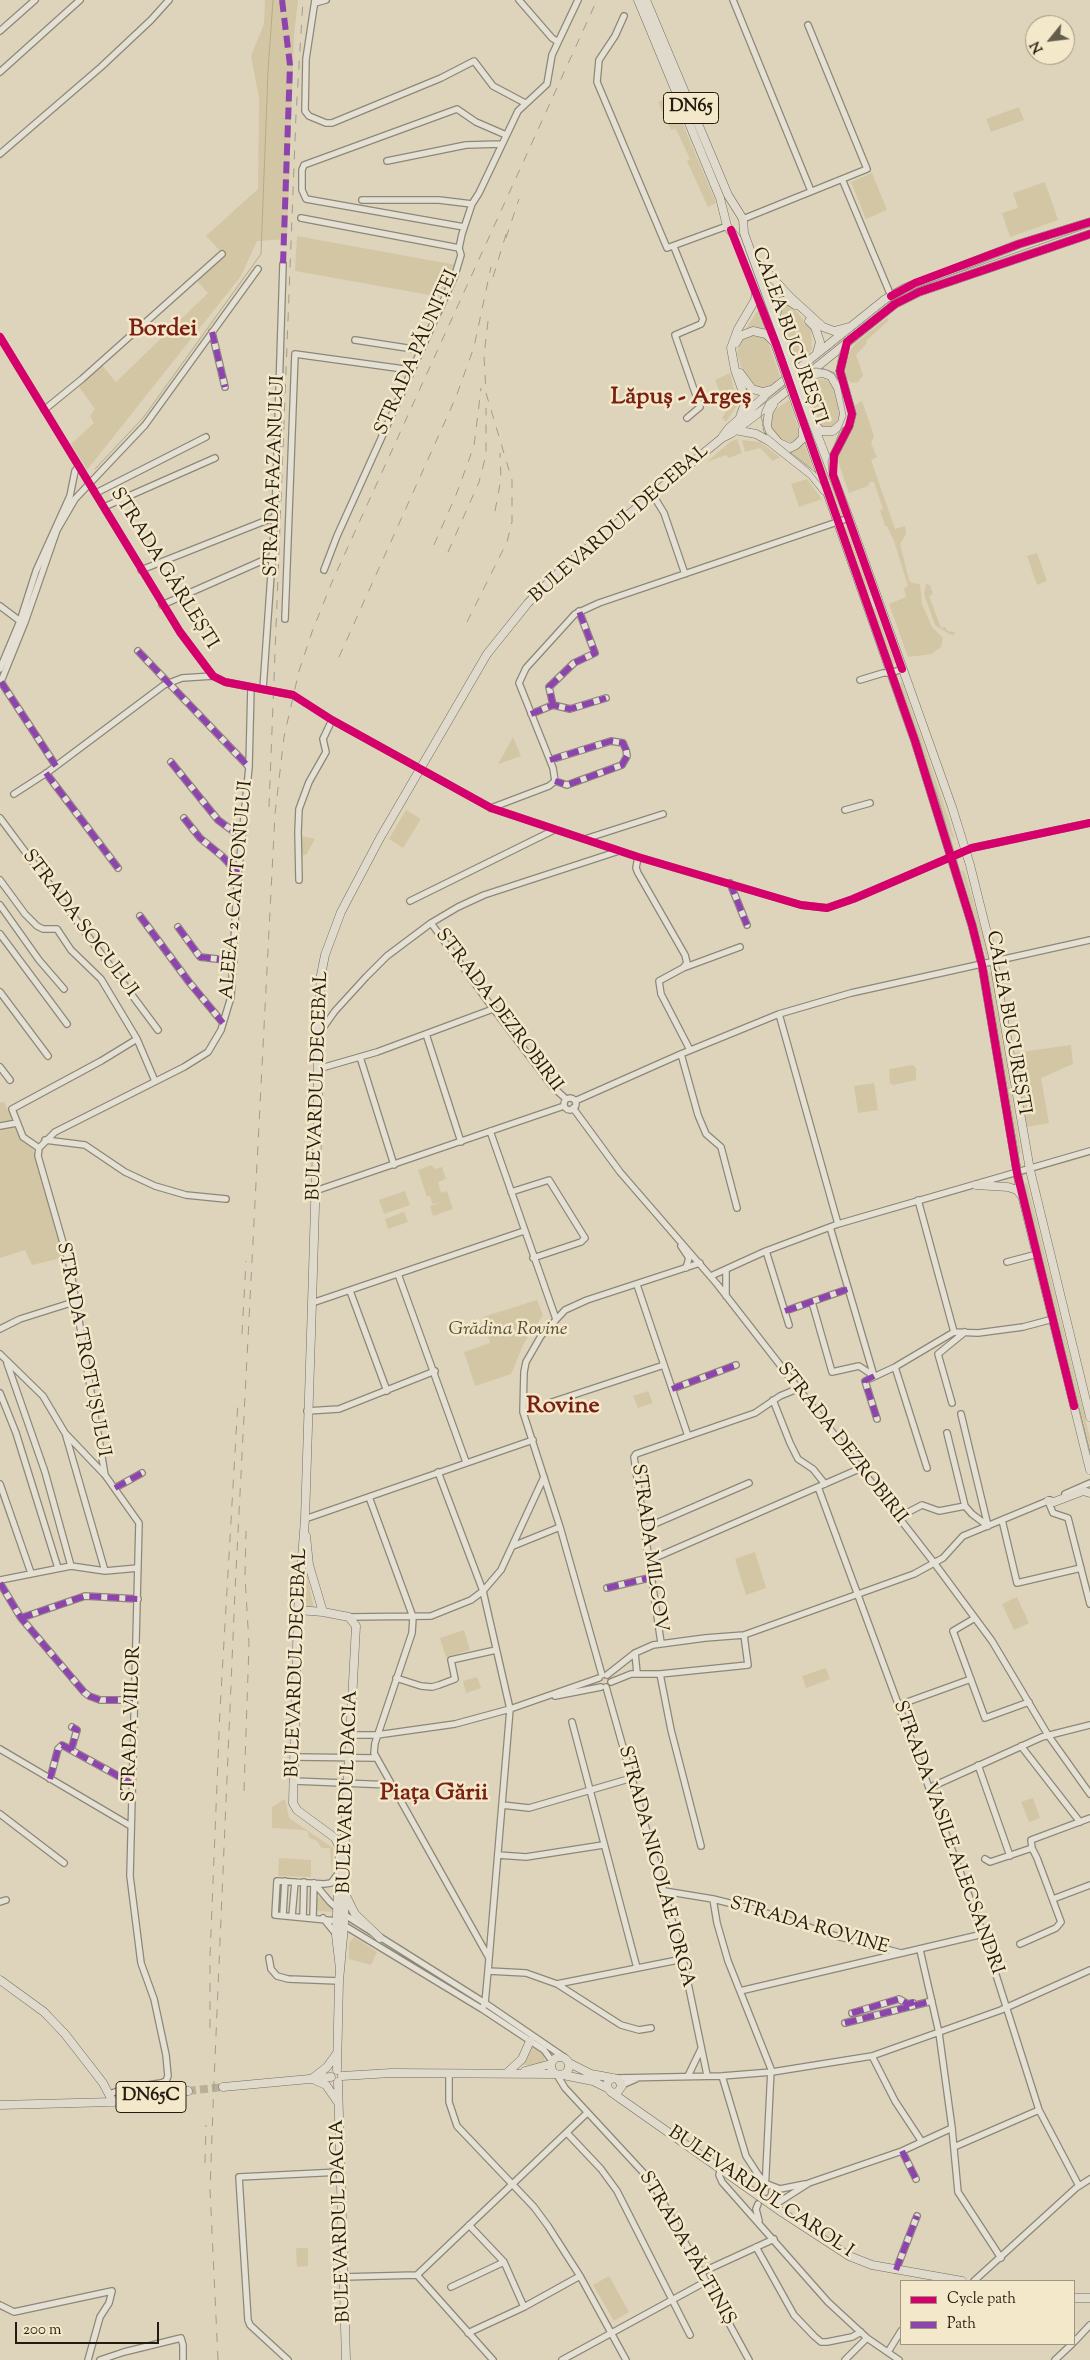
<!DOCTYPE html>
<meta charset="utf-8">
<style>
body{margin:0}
#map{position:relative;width:1090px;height:2360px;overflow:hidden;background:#ddd4bb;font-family:"Sorts Mill Goudy",serif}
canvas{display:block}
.legend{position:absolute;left:900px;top:2280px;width:175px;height:65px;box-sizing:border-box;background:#f3e8c9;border:1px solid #a0967f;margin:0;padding:6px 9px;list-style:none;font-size:15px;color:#231b11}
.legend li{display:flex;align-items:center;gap:10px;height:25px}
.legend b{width:25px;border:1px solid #a0967f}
.north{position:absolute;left:1025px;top:15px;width:50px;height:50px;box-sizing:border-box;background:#f3e8c9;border:1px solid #a0967f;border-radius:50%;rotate:241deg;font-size:14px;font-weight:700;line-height:20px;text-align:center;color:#231b11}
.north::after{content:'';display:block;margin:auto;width:18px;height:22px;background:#645c4c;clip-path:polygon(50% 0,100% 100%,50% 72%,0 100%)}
.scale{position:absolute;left:15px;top:2322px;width:144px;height:22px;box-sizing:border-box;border:2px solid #231b11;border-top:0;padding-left:6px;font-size:15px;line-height:18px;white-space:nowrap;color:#231b11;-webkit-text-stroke:4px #f3e8c9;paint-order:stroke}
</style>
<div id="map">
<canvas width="1090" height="2360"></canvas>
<ul class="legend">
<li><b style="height:6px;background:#d6006c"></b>Cycle path</li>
<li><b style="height:6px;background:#8e44ad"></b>Path</li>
</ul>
<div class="north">N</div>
<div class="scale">200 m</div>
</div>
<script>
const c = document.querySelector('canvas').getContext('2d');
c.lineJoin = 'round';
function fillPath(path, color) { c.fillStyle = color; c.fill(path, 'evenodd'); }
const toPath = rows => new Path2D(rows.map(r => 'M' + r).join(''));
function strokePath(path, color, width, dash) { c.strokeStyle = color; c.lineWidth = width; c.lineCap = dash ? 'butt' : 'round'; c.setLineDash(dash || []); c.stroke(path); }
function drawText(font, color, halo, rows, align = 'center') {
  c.font = font + ' "Sorts Mill Goudy",serif'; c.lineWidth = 5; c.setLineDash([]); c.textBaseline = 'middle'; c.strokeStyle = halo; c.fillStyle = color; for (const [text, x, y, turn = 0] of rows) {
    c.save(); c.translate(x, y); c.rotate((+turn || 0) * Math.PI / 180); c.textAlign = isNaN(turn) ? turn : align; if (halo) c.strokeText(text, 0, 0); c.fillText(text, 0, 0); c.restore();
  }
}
const green = toPath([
 [265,0,298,0,294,35,287,239,257,241,241,276,87,470,71,444,94,423,90,416,95,409,79,387,101,364,116,382,208,293,196,280,224,255,206,236,258,189,259,98,251,56,264,24],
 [671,96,716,203,708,207,687,161,690,159,676,129,671,130,658,102],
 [1019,107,1024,120,991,132,986,119],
 [872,173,887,210,866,219,851,182],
 [1045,182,1058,220,1010,237,1002,213,1018,208,1013,193],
 [297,236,456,265,455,270,441,297,295,271],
 [786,304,793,307,811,329,812,350,797,364,781,317,782,308],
 [758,310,764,330,746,329],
 [887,318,889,320,866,341,867,343,856,355,863,375,858,382,851,383,846,378,845,371,845,364,849,352,857,342],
 [754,334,767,340,780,376,774,383,761,389,753,387,743,372,737,354,739,343,744,337],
 [730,373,734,389,721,395,715,380],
 [819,379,825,379,834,386,840,418,831,428,821,426,805,387],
 [735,392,736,407,726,422,722,418,727,410,722,397],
 [789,400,798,427,798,438,787,444,781,441,770,429,769,419,775,410],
 [862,401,874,436,871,443,877,457,871,460,895,529,905,526,906,534,900,544,909,580,912,583,920,584,922,604,932,627,943,638,941,647,932,654,908,657,889,604,906,597,904,588,908,586,894,541,887,526,885,526,880,510,883,509,874,482,870,482,868,486,849,493,839,464,838,457,857,415,854,406],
 [805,417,806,417,844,518,842,518],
 [737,439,742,453,729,458,726,455,707,462,730,442],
 [742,440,760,442,780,457,773,461,760,448,745,452],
 [804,444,813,468,811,469,791,452],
 [807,479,822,499,799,507,791,484],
 [847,527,871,595,868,596,844,528],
 [1037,553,1047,581,1037,585,1027,556],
 [926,584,930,585,933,594,929,596,941,628,945,627,948,631,955,632,954,635,949,634,935,625,924,594],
 [875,608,895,663,893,664,873,609],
 [902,682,941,796,954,837,952,838,899,683],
 [513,737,521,756,498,764],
 [406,810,421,819,403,848,389,839],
 [301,836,315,839,306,855,302,855],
 [964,870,982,931,988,957,986,957,961,871],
 [988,972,991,972,1021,1152,1019,1153],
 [1071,1045,1073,1064,1041,1078,1049,1123,1027,1127,1014,1053],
 [913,1065,916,1068,916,1080,893,1085,890,1083,889,1069],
 [874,1083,878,1110,858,1113,854,1086],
 [4,1102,13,1120,0,1123,0,1103],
 [15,1126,22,1138,32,1145,66,1257,32,1265,25,1250,0,1258,0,1128],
 [432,1165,434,1169,442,1167,446,1179,438,1182,441,1193,447,1191,453,1209,433,1216,430,1206,441,1202,432,1204,430,1196,427,1197,418,1170],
 [1027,1183,1090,1438,1090,1449,1024,1184],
 [405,1191,410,1205,384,1214,379,1200],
 [404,1212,408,1222,388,1229,385,1219],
 [537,1300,543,1315,524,1343,511,1374,475,1386,464,1352,490,1343,483,1317],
 [648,1391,653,1403,638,1408,633,1396],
 [755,1552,766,1588,746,1595,735,1559],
 [303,1573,307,1574,314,1609,301,1608],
 [1017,1597,1029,1623,1014,1630,1002,1604],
 [464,1630,470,1650,446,1657,440,1638],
 [826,1668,830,1679,806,1688,802,1676],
 [477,1677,481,1688,466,1693,463,1681],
 [1033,1798,1040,1818,1029,1822,1021,1802],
 [285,1799,289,1818,333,1848,332,1876,330,1848,322,1848,316,1840,309,1838,308,1832,304,1830,272,1828,272,1807],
 [279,1858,311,1860,311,1877,278,1876],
 [320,1896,334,1909,334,1912,317,1911,317,1898],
 [354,1937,377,1952,371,1965,349,1959,349,1943],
 [533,2047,543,2053,545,2061,537,2065,519,2065],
 [296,2248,308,2248,308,2266,297,2267],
 [609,2276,629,2312,614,2321,593,2285]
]);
const stream = toPath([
 [95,469,143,418,261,254,268,71,273,0]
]);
const majorTunnel = toPath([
 [188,2091,223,2087]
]);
const minor = toPath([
 [315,0,306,59,305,111,309,116,326,123,332,123,441,78,474,61,493,86,525,103],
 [519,0,552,38,558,42],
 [733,0,811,191],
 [315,3,326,0],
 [624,16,615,36,599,60,597,82,667,248,727,226],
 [0,31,35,0],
 [0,72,80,0],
 [0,154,101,67,151,20,169,0],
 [387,161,466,145,502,144],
 [842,179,891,296],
 [362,200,439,200,472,204],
 [301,218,459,248],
 [743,219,867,169,808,25],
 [464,227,306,199,302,190,302,170,304,165,457,109,476,122,506,135],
 [674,247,703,319,701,324,675,335,700,407,687,418],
 [212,332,225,387],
 [0,337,180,632,213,676,225,682,293,695,332,720,491,808,638,857,801,905,827,908,853,899,972,848,1090,823],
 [355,340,420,350],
 [44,410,82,379,222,254],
 [96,493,206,437],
 [653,495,664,513,685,574],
 [104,507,215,458],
 [141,570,275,517],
 [324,570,337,536,455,275,461,255,459,248,462,234,472,204,479,193,518,111,547,84,552,55,578,0],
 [162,605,273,556],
 [0,606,20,621],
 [285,619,295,354,411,370],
 [138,651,249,767],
 [0,669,20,621,36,571,70,496,75,471,79,466],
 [860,680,883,673,891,673,902,669],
 [1,682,56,766],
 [0,684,25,622,57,530,75,499,145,425,258,269],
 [263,689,275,517,283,264],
 [553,705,549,687,574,663,595,653,579,611],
 [531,714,553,705,570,709,606,698],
 [550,760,611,741,623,743,626,750,627,756,622,765,567,785,555,781],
 [171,762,218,820,237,834,242,834],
 [46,773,118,868],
 [14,794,48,772,164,685,182,678,213,676],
 [491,808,549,786,555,781,553,768,519,683,526,668,575,614,599,603,849,518],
 [845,810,870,803],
 [0,818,158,1030],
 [184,818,200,838,222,856,238,873],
 [585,839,663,814],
 [638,857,636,868,638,873,685,955,687,963,683,968],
 [0,880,25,914,37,926,43,929,57,929,71,950,101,979,137,1039],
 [299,880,298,832,299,809,309,782,326,752,323,739,332,720],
 [730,883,747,925],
 [410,901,554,830],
 [0,905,39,960,64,989],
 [140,916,189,982,223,1023],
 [431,923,489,1003,552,1086,566,1099],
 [178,927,200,957,234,961],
 [0,934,67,1024],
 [0,992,48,1056],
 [779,1014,838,1224],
 [426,1034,461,1142],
 [318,1035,335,1011,366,977,387,956,431,923,458,907,484,895,619,851],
 [690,1050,661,994,659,981,683,968,740,947],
 [681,1054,698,1115,706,1134,721,1147,737,1208],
 [360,1057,394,1165],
 [0,1067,10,1080],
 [318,1069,377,1052,493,1009],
 '564 1104a6 6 0 1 1 12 0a6 6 0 1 1-12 0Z',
 [575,1101,681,1054,779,1014,851,993,1090,940],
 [573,1108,620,1172,717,1284,935,1564,992,1641,1048,1735,1090,1794],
 [0,1126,17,1123],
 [490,1131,556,1319],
 [45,1140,85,1145,125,1172,155,1186,186,1195,226,1199],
 [39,1148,23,1137,12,1109,101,1061,137,1039,155,1081],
 [315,1191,564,1106],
 [511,1192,549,1180,585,1238,581,1242,533,1258],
 [918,1200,954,1332],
 [830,1227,874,1376],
 [681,1246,689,1258,686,1268],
 [766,1251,789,1325],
 [1007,1262,1037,1254],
 [726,1270,726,1296],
 [398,1274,466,1462],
 [711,1276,766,1251,838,1224,1090,1151],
 [637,1285,688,1436],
 [350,1291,387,1391],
 [812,1302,832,1372,859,1366,874,1376],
 [312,1303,524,1231],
 [785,1311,848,1289],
 [0,1329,20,1319,77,1301],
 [954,1332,978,1333,1023,1327,1053,1319],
 [0,1354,43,1396,65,1433,105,1475,139,1523,130,1876,141,1963,154,1999,166,2055,168,2076,166,2081,161,2083,127,2088,109,2094],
 [7,1363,45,1472,71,1566],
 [895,1367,927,1468],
 [672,1389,736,1365],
 [0,1393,16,1433,58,1568],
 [773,1400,790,1443,798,1459,813,1469,825,1484],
 [552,1402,664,1365],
 [952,1403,938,1354,965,1332],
 [307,1411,339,1409,435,1371],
 [961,1414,988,1526],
 [877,1419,865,1381,895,1367,954,1332],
 [947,1433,965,1506,972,1514,988,1526],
 [66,1436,105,1571],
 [438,1472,483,1591,510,1709,488,1971,485,2003,482,2009],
 [105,1475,70,1267,38,1156,39,1148,55,1132,184,1067,208,1052,221,1030,231,997,237,887,249,767,251,687],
 [0,1484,31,1573],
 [818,1487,983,1934,1039,2110,1079,2186],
 [115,1488,142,1473],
 [1065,1494,1090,1483],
 [369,1497,413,1617,412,1633,375,1743,374,1753,489,1958],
 [1048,1501,1053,1513,1068,1518,1090,1604],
 [897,1518,922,1505,939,1511,965,1506],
 [305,1519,533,1440],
 [1002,1520,1017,1583,1081,1568],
 [645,1528,749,1483],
 [513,1546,560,1527],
 [650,1560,859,1469],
 [0,1580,71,1566,105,1571,138,1568],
 [0,1583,21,1618,84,1692,89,1696,100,1700,133,1700],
 [607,1588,653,1577],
 [349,1617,431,1616,471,1600,483,1591,501,1570,544,1477],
 [21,1618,85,1596,138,1599],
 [975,1618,953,1631,985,1718,1029,1702],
 [661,1643,634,1457,636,1454,755,1413,780,1396,797,1389],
 [635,1653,637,1673],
 [660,1674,671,1730,701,1846],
 [602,1675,560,1527,523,1412,524,1372,526,1362,541,1336,565,1310,587,1300,700,1263],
 [607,1675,635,1653,653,1645,705,1638,744,1635,914,1574,943,1558,963,1536,1050,1500],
 [396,1678,421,1686,432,1687,439,1685,455,1679,451,1660,496,1650],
 [611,1682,631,1674,660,1674,748,1665,744,1635],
 [606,1687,683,1959,707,2075],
 [555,1696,601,1687],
 [899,1705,971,1679],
 [572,1722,637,1968],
 [350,1735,377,1735,455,1724,510,1709,599,1678],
 [1021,1746,1080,1822],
 [0,1749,129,1825],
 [71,1750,77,1730,72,1727],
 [294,1757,376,1758],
 [978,1765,1010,1856],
 [50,1779,58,1749,62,1745,131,1783],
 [294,1781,391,1785],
 [929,1788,1042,1737,1090,1725],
 [502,1805,529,1808,632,1778],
 [0,1814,64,1863],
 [1032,1848,1031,1840,1090,1818],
 [498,1855,526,1857,603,1845],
 [985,1859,990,1862,1032,1848,1037,1858,1061,1922,1056,1928,1020,1944],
 [338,1874,331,1883,324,1884,277,1881,275,1915,337,1921,482,2009,544,2050,552,2061],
 [314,1883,330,1902,345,1915,485,2003,564,2057],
 [664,1891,713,1899,757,1910,836,1936,901,1953],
 [713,1899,717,1923,728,1961,771,2069,765,2192],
 [1053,1899,1090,1885],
 [0,1902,6,1900],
 [283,1915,285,1881],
 [292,1916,295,1882],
 [303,1917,304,1882],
 [313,1917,314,1883],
 [323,1918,336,1934],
 [920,1950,939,2033,952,2128,958,2192,1001,2258],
 [269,1958,271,1969,277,1976,288,1979,339,1981],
 [488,1971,526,1973,557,1984,683,1959],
 [557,1984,621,2025,639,2030,651,2028],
 [740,1991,983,1934],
 [852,2013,899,1999,908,2004,913,2003],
 [845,2023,932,2001],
 [872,2056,895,2101,922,2142],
 [449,2073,449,2102,457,2126,534,2207,548,2226,580,2276,626,2360],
 [557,2075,565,2088,652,2182,749,2360],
 [688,2076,701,2049],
 [722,2076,746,2156,759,2176,767,2184,780,2189,805,2184],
 [616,2078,722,2076,772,2072,872,2056,1001,2010,1090,1970],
 [622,2085,638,2078],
 [567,2133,601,2169,617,2191,690,2335],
 [954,2147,1039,2110],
 [902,2151,916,2179],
 [721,2168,719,2175,722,2182,828,2302,867,2338,899,2360],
 [758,2204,756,2209,759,2221],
 [773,2206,809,2183,902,2151,952,2128],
 [469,2225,504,2262,524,2307],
 [756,2247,794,2315,814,2336,821,2342,827,2342,852,2337,861,2332],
 [896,2270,917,2216],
 [700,2273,774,2239],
 [417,2275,493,2360],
 [343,2277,417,2275,587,2113],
 [974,2281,1076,2188,1090,2179],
 [451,2287,504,2262],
 [0,2305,14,2312,112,2291,109,2303,100,2317,88,2360],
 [468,2333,524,2307,580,2276],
 [1074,2342,1090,2325],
 [888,2352,901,2331],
 [100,2360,124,2352,181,2338,183,2345,183,2360],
 [288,2360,250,2325,248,2320,239,2177,340,2172],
 [562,2360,705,2282],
 [845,2360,867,2338],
 [1055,2360,1072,2344]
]);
const major = toPath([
 [638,0,720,198,727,226,737,239,782,363],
 [646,0,728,195,743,219,744,233,790,360],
 [757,261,790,297,823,327,834,331,849,327],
 [776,317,778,306,782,301,789,301,795,305],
 [809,321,815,327,820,342,817,353],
 [736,343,740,336,753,331,766,334,773,341],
 [740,373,752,389,763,392,770,390],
 [809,375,823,373,831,376,838,388,844,413,842,423,833,431,821,431,815,425],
 [804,400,849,518,952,807,970,865,993,957,1030,1170,1090,1417],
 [796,404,915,741,972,925,982,965,1019,1183,1090,1470],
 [773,405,769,411,767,425,768,430,779,443,790,448,796,445,803,438,803,429],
 [740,417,744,406,744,395,735,370,731,348,738,329,755,300,756,293],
 [735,430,756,434,769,441,812,475,824,490],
 [723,436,729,428,772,390,884,300,905,288,1019,244,1090,222],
 [832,468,834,455,849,426,852,414,840,371,846,344],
 [976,1185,1008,1187,1017,1190,1021,1195],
 [1048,1501,1054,1502,1083,1491,1090,1493],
 [306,1536,309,1565,323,1612],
 [298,1610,323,1612,349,1617,356,1626,345,1832,344,1926,339,1981,337,2070],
 [347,1898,355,1914,380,1938],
 [340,1969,336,1935,340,1850,338,1844,335,1838,297,1810,293,1803,298,1610,305,1519,312,1303,318,1109,318,1021,321,975,325,955,341,912,380,838,487,654,528,603,563,568,722,438,732,433,777,399,895,304,919,292,1090,234],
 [0,1980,44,2012,65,2034,103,2083,113,2102],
 '551 2066a9 9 0 1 1 18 0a9 9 0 1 1-18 0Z',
 [569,2063,591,2074,618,2079,622,2086,617,2093,611,2092,607,2087,608,2081,613,2078],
 [525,2071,551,2064],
 [508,2072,522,2059,530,2041],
 [563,2075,593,2081,607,2088],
 [342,2076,391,2073,554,2074],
 [313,2078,327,2067,337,2053],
 [315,2080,326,2085,337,2101],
 [338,2082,346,2360],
 [223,2087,331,2077],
 [611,2092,783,2213,849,2256,872,2265,962,2281],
 [0,2105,113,2102,188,2091],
 [1074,2298,1090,2298]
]);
const tram = toPath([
 [1090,227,917,287,891,300,768,398,762,411,761,417,766,433,809,469,832,498,938,798,978,932,1021,1172,1090,1455],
 [805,370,816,368,827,370,834,374,840,384,846,416,828,461,829,473,840,502],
 [840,380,838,366,839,354,847,338]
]);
const rail = toPath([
 [506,238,519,199],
 [493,277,507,231],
 [495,511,501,479,500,453],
 [434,545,456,495,474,446,481,388],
 [448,552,479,482,486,455,486,408],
 [467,622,507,542,512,522,512,480,486,393,484,356,489,312],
 [339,657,456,397,474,347,491,267],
 [269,807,296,115,303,0],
 [242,1334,246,1261],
 [244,1791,249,1644,245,1577,246,1531],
 [210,2028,210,1956,220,1710,238,1401],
 [205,2163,206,2125],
 [218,2360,210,2189,214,2082,235,1591,275,814,284,737,299,671,312,632,332,582,597,0]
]);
const majorBridge = toPath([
 [790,360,804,400],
 [782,363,796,404]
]);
const quiet = toPath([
 [282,0,290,65,283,264],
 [212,332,225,387],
 [138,651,249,767],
 [1,682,56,766],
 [553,705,549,687,574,663,595,653,579,611],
 [531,714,553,705,570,709,606,698],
 [550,760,611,741,623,743,626,750,627,756,622,765,567,785,555,781],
 [171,762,218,820,237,834,242,834],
 [46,773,118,868],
 [184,818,200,838,222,856,238,873],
 [730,883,747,925],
 [140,916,189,982,223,1023],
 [178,927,200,957,234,961],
 [785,1311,848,1289],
 [874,1376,865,1381,877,1419],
 [672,1389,736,1365],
 [115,1488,142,1473],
 [0,1583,21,1618,84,1692,89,1696,100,1700,133,1700],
 [607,1588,653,1577],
 [21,1618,85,1596,138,1599],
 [71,1750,77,1730,72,1727],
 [50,1779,58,1749,62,1745,131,1783],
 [852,2013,899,1999,908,2004,915,2002],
 [845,2023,932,2001],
 [902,2151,916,2179],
 [896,2270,917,2216]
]);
const cycleway = toPath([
 [731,230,776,344,915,741,972,925,982,965,1017,1173,1074,1406],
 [891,296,915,283,1019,244,1090,222],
 [0,337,180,632,213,676,225,682,293,695,332,720,491,808,638,857,801,905,827,908,853,899,972,848,1090,823],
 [902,669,833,475,834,455,849,426,852,414,840,371,847,342,895,304,919,292,1090,234]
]);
const shields = [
 [691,108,55],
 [151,2097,70]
];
const shieldNames = [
 ["DN65",691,108],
 ["DN65C",151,2097]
];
const streetNames = [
 ["CALEA BUCUREȘTI",788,336,70],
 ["STRADA PĂUNIȚEI",418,353,-66],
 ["STRADA FAZANULUI",276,476,-88],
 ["BULEVARDUL DECEBAL",620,525,-41],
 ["STRADA GÂRLEȘTI",163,569,58],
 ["ALEEA 2 CANTONULUI",238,890,-85],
 ["STRADA SOCULUI",79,924,53],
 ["STRADA DEZROBIRII",498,1011,53],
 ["CALEA BUCUREȘTI",1007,1023,80],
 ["BULEVARDUL DECEBAL",319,1086,-88],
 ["STRADA TROTUȘULUI",82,1350,79],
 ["STRADA DEZROBIRII",841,1444,52],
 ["STRADA MILCOV",648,1548,82],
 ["BULEVARDUL DECEBAL",298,1663,-88],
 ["STRADA VIILOR",133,1724,-88],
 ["BULEVARDUL DACIA",349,1792,-88],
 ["STRADA VASILE ALECSANDRI",947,1838,70],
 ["STRADA NICOLAE IORGA",655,1867,75],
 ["STRADA ROVINE",809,1927,16],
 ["BULEVARDUL CAROL I",760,2193,34],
 ["BULEVARDUL DACIA",342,2221,-92],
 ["STRADA PĂLTINIȘ",686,2249,60]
];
const parkNames = [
 ["Grădina Rovine",508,1331]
];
const districtNames = [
 ["Bordei",163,331],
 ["Lăpuș - Argeș",681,399],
 ["Rovine",563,1408],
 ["Piața Gării",434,1795]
];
fillPath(green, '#d3c6a4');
strokePath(stream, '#b8ab8b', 1);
strokePath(majorTunnel, '#b8af99', 8, [8, 4]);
strokePath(minor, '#8d8778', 8);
strokePath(major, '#736e61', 9);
strokePath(minor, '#e4e0d3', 5.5);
strokePath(major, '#dfdacb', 8);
strokePath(tram, '#a09c91', 1);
strokePath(rail, '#a09c91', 1, [9, 9]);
strokePath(majorBridge, '#736e61', 9, []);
strokePath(majorBridge, '#dfdacb', 8);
strokePath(quiet, '#8e44ad', 6, [12, 6]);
strokePath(cycleway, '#d6006c', 8);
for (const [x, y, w] of shields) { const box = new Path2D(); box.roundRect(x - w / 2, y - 15.5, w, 31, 4); c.fillStyle = '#f3e8c9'; c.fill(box); strokePath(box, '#231b11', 1); }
drawText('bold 18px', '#231b11', null, shieldNames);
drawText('19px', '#231b11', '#f3e8c9', streetNames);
drawText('italic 19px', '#554b38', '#f3e8c9', parkNames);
drawText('bold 24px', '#7a1f14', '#f3e8c9', districtNames);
</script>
